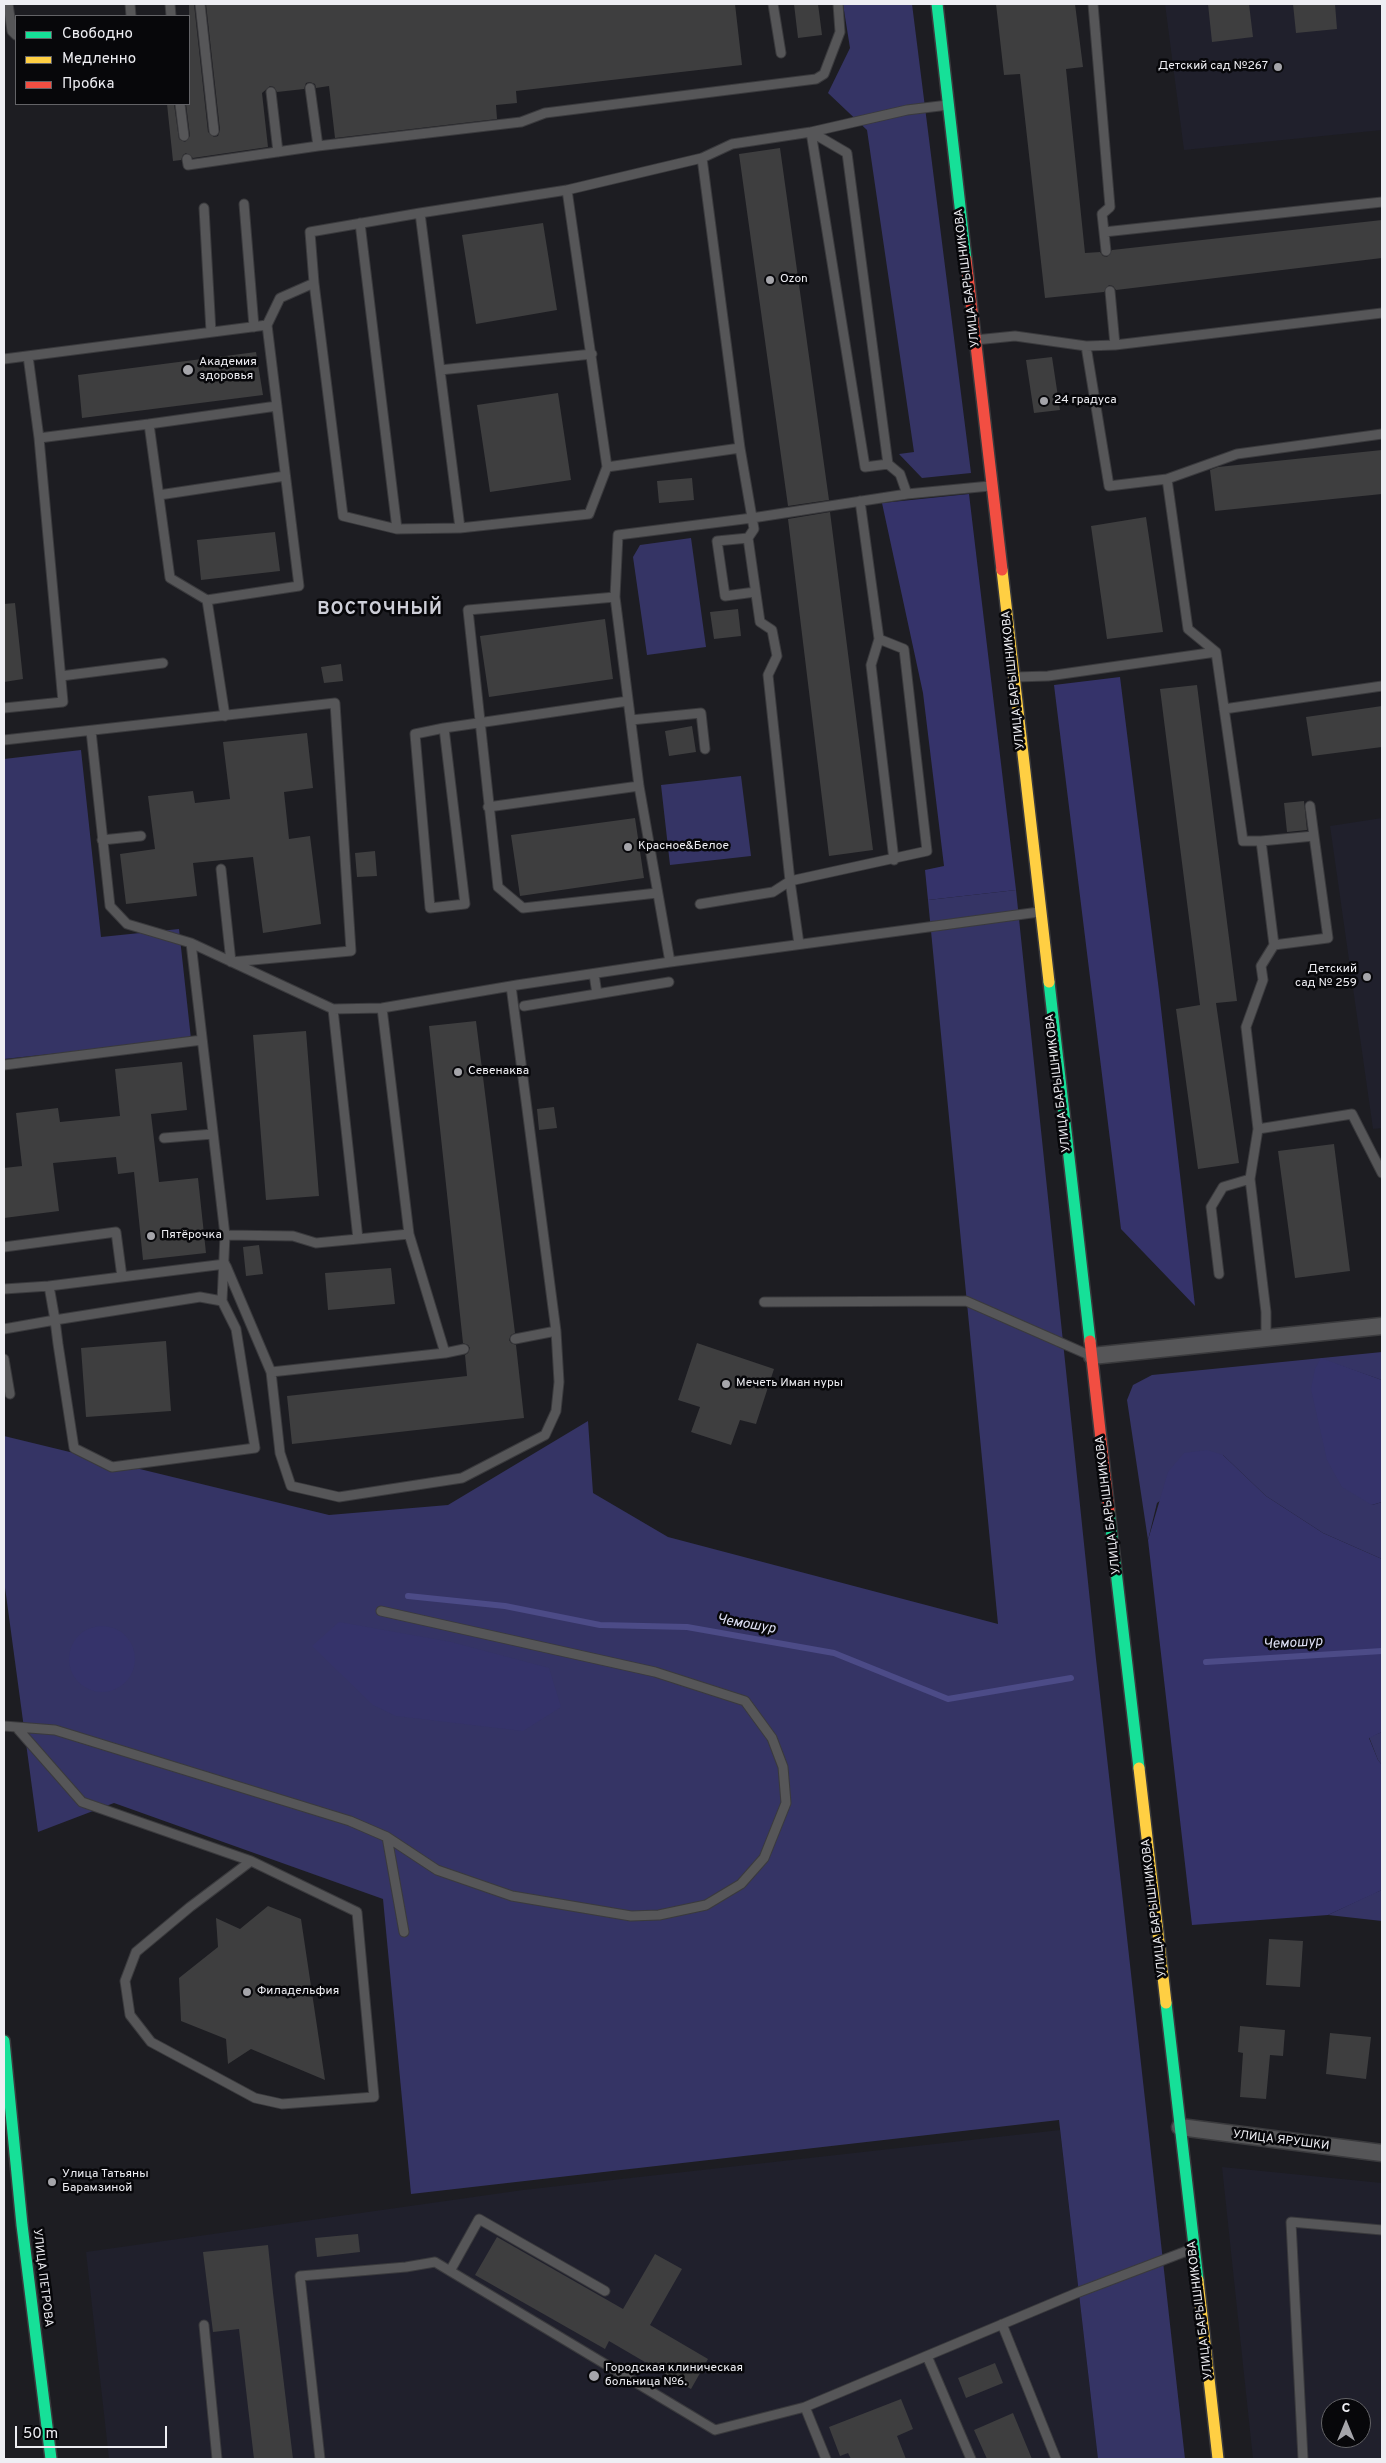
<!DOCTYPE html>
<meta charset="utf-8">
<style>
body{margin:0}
#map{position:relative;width:1386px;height:2463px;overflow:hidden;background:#1d1d22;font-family:Overpass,sans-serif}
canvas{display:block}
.frame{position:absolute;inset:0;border:5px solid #eeeef3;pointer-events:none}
.legend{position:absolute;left:15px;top:15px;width:175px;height:90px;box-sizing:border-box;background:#07070a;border:1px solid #636367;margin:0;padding:6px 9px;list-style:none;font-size:15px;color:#eeeef3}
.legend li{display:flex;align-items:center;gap:10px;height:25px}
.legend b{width:25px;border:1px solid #636367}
.north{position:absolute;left:1321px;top:2398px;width:50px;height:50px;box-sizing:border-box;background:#07070a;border:1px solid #636367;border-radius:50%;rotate:0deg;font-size:14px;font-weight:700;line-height:20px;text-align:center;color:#eeeef3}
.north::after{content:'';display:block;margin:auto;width:18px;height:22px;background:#a5a5aa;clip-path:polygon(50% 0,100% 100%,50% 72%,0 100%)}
.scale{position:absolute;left:15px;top:2426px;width:152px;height:22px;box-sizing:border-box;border:2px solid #eeeef3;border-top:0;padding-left:6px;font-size:15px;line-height:18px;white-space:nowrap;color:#eeeef3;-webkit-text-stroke:4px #07070a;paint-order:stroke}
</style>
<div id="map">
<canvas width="1386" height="2463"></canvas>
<div class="frame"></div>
<ul class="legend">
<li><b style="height:6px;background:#16e098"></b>Свободно</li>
<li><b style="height:6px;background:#ffcf43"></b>Медленно</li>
<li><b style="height:6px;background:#f24e42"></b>Пробка</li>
</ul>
<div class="north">С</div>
<div class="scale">50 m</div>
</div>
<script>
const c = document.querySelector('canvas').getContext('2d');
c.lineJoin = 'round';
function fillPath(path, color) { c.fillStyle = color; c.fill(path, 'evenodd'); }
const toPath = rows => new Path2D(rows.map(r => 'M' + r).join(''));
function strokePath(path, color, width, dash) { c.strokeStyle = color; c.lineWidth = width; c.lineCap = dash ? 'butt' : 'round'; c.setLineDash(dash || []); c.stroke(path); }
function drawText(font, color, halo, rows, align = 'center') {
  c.font = font + ' Overpass,sans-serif'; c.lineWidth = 5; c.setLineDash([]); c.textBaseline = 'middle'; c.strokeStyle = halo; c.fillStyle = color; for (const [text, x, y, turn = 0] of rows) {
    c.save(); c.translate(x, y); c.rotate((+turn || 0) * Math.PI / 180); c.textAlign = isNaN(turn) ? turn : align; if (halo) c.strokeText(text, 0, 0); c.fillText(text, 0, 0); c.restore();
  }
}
const built = toPath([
 [1165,4,1382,4,1382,130,1184,150],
 [1382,818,1382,1128,1373,1129,1330,826],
 [1060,2130,1098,2459,109,2459,86,2252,523,2190],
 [1222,2167,1382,2183,1382,2459,1253,2459],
 [1331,2408,1361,2408,1361,2438,1331,2438]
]);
const green = toPath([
 [843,4,912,4,971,473,922,478,899,454,914,452,867,130,828,93,850,48],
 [691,538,706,647,647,655,633,557,640,545],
 [81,750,101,937,179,929,191,1039,4,1059,4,759],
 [741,776,751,856,670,865,661,785],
 [1016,890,1096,1659,1185,2459,1098,2459,1059,2120,411,2194,383,1899,114,1803,38,1832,4,1580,4,1436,329,1515,448,1505,588,1421,593,1493,668,1537,998,1624,928,900],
 [1382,1352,1382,1380,1321,1359,1372,1505,1382,1502,1382,1559,1323,1533,1266,1496,1223,1455,1157,1503,1148,1540,1127,1400,1133,1385,1152,1375],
 [1382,1732,1382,1765,1378,1760,1369,1737],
 [1382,1890,1382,1921,1328,1915,1372,1894]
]);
const forest = toPath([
 [969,494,1016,890,928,900,925,870,944,866,923,693,882,503],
 [1120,677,1159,991,1195,1306,1121,1229,1054,685],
 [1321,1358,1382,1380,1382,1502,1372,1505,1342,1487,1327,1460,1311,1389,1315,1369],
 [1207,1450,1223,1455,1266,1496,1323,1533,1382,1559,1382,1732,1369,1738,1378,1760,1382,1765,1382,1890,1328,1915,1192,1925,1148,1540,1168,1472,1184,1453],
 [339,1622,451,1642,549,1668,561,1707,523,1731,396,1716,373,1705,312,1646],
 '69 1659a33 33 0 1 1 66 0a33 33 0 1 1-66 0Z'
]);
const stream = toPath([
 [408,1596,505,1606,600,1625,687,1627,834,1653,948,1699,1071,1678],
 [1206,1662,1382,1651]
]);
const building = toPath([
 [189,4,194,4,208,132,214,137,218,136,220,130,206,4,735,4,742,65,516,91,517,103,496,105,497,119,335,138,329,86,316,88,315,84,310,82,306,83,304,89,277,92,274,87,270,86,262,93,268,147,193,158,186,153,183,155,181,160,173,161,167,104,174,104,179,139,185,142,190,136,186,104,189,104],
 [794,4,818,4,822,35,798,38],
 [996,4,1075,4,1083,67,1066,69,1085,253,1100,252,1103,256,1107,257,1112,250,1382,220,1382,258,1116,290,1113,286,1109,285,1104,292,1045,298,1020,74,1004,75],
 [1208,4,1249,4,1253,37,1212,42],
 [1293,4,1335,4,1337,29,1296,33],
 [780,148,829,500,788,506,739,154],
 [543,223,557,310,476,324,462,235],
 [256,352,263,395,82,418,78,375],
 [1052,357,1060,410,1034,413,1026,360],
 [558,393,571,480,490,492,477,405],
 [1382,450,1382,494,1215,511,1210,470,1218,467],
 [692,478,694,500,659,503,657,481],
 [830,512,873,850,829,856,788,519],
 [1146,517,1163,632,1107,639,1091,526],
 [275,532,280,571,201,580,197,540],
 [15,603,23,679,4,682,4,604],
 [738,609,741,636,714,639,710,612],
 [605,619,613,679,489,697,480,636],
 [341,664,343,681,324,683,321,667],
 [1197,685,1237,1001,1216,1003,1239,1163,1198,1169,1176,1009,1200,1005,1160,689],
 [1382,706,1382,747,1312,756,1306,717],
 [692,726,696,752,669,756,665,731],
 [307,733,313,788,284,792,289,839,310,836,321,924,263,933,253,857,193,863,197,896,126,904,120,854,155,849,148,796,193,791,195,803,230,799,223,742],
 [1304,801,1307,830,1287,832,1284,803],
 [635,818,644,878,520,896,511,835],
 [375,851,377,876,357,877,355,853],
 [476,1021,515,1333,511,1335,509,1340,511,1343,516,1345,524,1418,292,1444,287,1396,467,1376,465,1355,468,1353,470,1348,468,1345,463,1343,429,1026],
 [306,1031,319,1196,266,1200,253,1035],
 [182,1062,187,1110,151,1114,159,1182,198,1178,206,1253,143,1260,134,1172,118,1174,116,1157,53,1163,59,1211,4,1218,4,1168,22,1166,16,1113,58,1108,60,1122,120,1116,115,1069],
 [554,1107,557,1128,539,1130,537,1109],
 [1334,1144,1350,1271,1295,1278,1278,1151],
 [259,1245,263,1274,246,1276,243,1247],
 [391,1268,395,1304,328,1310,325,1273],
 [166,1341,171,1411,86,1417,81,1348],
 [697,1343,774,1369,756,1424,740,1420,731,1445,691,1432,700,1407,678,1400],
 [268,1906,301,1919,325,2080,251,2049,228,2064,226,2039,181,2021,179,1978,218,1947,216,1918,240,1929],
 [1269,1939,1303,1941,1300,1987,1266,1985],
 [1240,2026,1285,2030,1283,2056,1270,2055,1266,2099,1240,2097,1243,2053,1238,2052],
 [1330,2033,1371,2037,1366,2079,1326,2074],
 [358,2234,360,2252,317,2257,315,2238],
 [497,2237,623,2309,655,2254,682,2269,650,2325,708,2359,691,2389,609,2341,605,2349,475,2275],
 [268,2245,273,2293,293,2459,254,2459,239,2329,213,2332,203,2252],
 [995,2363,1003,2383,966,2398,958,2378],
 [901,2399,913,2429,897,2436,906,2459,851,2459,848,2453,840,2456,829,2427],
 [1013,2413,1032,2459,987,2459,974,2430]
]);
const lane = toPath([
 [8,4,12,31,16,35],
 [130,4,131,16],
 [170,4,171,16],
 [200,4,214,131],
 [773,4,781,53],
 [1093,4,1110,207,1102,214,1106,251],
 [310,88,318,146],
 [271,92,278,152],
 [180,104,184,136],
 [811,132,847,153,888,464,900,474,907,494],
 [811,132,865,467,888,464],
 [702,158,740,448,754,529,748,538,760,622,772,630,777,656,768,675,790,881,799,944],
 [187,159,188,165,318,146,521,122,545,113,816,79,824,74,840,32,838,4],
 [567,190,607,467],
 [244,204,254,327],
 [204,208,211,332],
 [360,223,397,529],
 [1104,232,1382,202],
 [314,283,343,516,397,529,460,528],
 [1110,291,1115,345],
 [267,325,280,298,314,283,310,232,420,213],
 [975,340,1015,336,1086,346,1115,345,1382,313],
 [1086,346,1109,486,1167,479,1188,629,1216,652],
 [4,359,267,325,299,586,207,600],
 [440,370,592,354],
 [149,424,277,406],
 [39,438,149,424,170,578,207,600,225,716],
 [740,448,607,467,589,514,460,528,420,213,567,190,702,158,732,144,811,132,907,110,948,105],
 [1167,479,1237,454,1382,434],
 [159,495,285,476],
 [748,538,717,541,725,596,755,592],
 [615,597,468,610,498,887,523,908,657,893],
 [879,639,871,665,894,860],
 [61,676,163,663],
 [1016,677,1048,676,1216,652,1243,841,1261,841,1274,945,1261,966,1263,980,1246,1027,1258,1129,1250,1179,1266,1312,1266,1339],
 [4,708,63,702,39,438,28,356],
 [1224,709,1382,686],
 [631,720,701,713,705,749],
 [444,728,465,904,430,908,415,734,444,728,628,701],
 [91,731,110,906,127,924,191,943,333,1009,382,1008,517,985,670,962,1039,912],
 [4,740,335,703,351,951,231,962,221,869],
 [1310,806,1314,836],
 [488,807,639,786],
 [102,840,141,836],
 [1261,841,1314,836,1328,938,1274,945],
 [700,904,773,892,790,881,927,851,904,649,879,639,860,501],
 [191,943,225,1235,222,1301],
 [670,962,639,786,615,597,618,535,752,518,907,494,990,486],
 [594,974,597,994],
 [524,1006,669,982],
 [382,1008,409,1234,445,1353],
 [333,1009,358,1239,409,1234],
 [4,1065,202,1040],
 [1258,1129,1352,1114,1382,1173],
 [164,1138,213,1134],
 [225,1235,293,1236,316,1243,358,1239],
 [4,1247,116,1232,122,1277],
 [226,1266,271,1372,445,1353,464,1349],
 [1219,1274,1211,1207,1223,1187,1250,1179],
 [4,1289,49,1286,225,1264],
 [764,1302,966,1301,1089,1355],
 [4,1329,55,1320,200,1297,222,1301,236,1329,255,1448,112,1467,74,1448,58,1344,55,1320,49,1286],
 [515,1339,556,1331],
 [4,1359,10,1394],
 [271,1372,280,1453,291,1486,339,1497,462,1478,545,1435,556,1411,559,1382,556,1331,511,986],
 [381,1611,655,1672,745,1701,772,1738,783,1767,786,1803,764,1858,741,1884,706,1905,659,1915,631,1916,512,1896,437,1870,387,1837],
 [4,1726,55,1730,350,1821,387,1837,404,1932],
 [17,1728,82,1802,251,1861,357,1912,374,2097,282,2104,255,2098,151,2042,130,2015,125,1981,136,1952,190,1907,251,1861],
 [450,2271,479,2219,605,2291],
 [1002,2324,1056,2459],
 [204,2325,217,2459],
 [927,2356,971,2459],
 [805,2407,826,2459],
 [320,2459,300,2276,406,2267,435,2262,715,2430,805,2407,1079,2292,1192,2249],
 [1303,2459,1291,2222,1382,2230]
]);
const street = toPath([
 [1092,1356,1382,1326],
 [1180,2127,1382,2153]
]);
const fast = toPath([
 [937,4,966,259],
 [1049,982,1090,1341],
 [1109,1511,1139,1768],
 [1166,2003,1198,2280],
 [4,2041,22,2225,51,2459]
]);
const slow = toPath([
 [1002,570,1049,982],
 [1139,1768,1166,2003],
 [1198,2280,1218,2459]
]);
const jam = toPath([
 [966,259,1002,570],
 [1090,1341,1109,1511]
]);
const markers = [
 [1278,67,5,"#a5a5aa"],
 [770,280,5,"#a5a5aa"],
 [188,370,6,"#a5a5aa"],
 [1044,401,5,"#a5a5aa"],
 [628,847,5,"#a5a5aa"],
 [1367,977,5,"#a5a5aa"],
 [458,1072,5,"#a5a5aa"],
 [151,1236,5,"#a5a5aa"],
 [726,1384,5,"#a5a5aa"],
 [247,1992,5,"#a5a5aa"],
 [52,2182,5,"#a5a5aa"],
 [594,2376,6,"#a5a5aa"]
];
const poiNames = [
 ["Детский сад №267",1268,67,"right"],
 ["Ozon",780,280],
 ["Академия",199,363],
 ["здоровья",199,377],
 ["24 градуса",1054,401],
 ["Красное&Белое",638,847],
 ["Детский",1357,970,"right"],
 ["сад № 259",1357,984,"right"],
 ["Севенаква",468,1072],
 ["Пятёрочка",161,1236],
 ["Мечеть Иман нуры",736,1384],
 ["Филадельфия",257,1992],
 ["Улица Татьяны",62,2175],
 ["Барамзиной",62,2189],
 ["Городская клиническая",605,2369],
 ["больница №6.",605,2383]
];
const streetNames = [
 ["УЛИЦА БАРЫШНИКОВА",968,278,-97],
 ["УЛИЦА БАРЫШНИКОВА",1014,680,-96],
 ["УЛИЦА БАРЫШНИКОВА",1059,1083,-97],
 ["УЛИЦА БАРЫШНИКОВА",1109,1505,-97],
 ["УЛИЦА БАРЫШНИКОВА",1155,1908,-97],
 ["УЛИЦА ЯРУШКИ",1281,2141,7],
 ["УЛИЦА ПЕТРОВА",42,2278,83],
 ["УЛИЦА БАРЫШНИКОВА",1201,2310,-97]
];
const waterNames = [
 ["Чемошур",746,1625,10],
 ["Чемошур",1293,1644,-3]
];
const districtNames = [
 ["ВОСТОЧНЫЙ",380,610]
];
fillPath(built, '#20202c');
fillPath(green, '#353465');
fillPath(forest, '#35336a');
strokePath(stream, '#4c4b87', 6);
fillPath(building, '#3e3e3f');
strokePath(lane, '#3a3a3d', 11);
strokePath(street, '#3a3a3d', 19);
strokePath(fast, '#3a3a3d', 14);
strokePath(slow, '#3a3a3d', 14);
strokePath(jam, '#3a3a3d', 14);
strokePath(lane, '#565658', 9);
strokePath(street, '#565658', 16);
strokePath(fast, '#16e098', 11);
strokePath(slow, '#ffcf43', 11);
strokePath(jam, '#f24e42', 11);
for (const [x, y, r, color] of markers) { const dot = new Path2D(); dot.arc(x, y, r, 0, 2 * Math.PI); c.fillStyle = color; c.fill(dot); strokePath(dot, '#07070a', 2); }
drawText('12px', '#eeeef3', '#07070a', poiNames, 'left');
drawText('12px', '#eeeef3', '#07070a', streetNames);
drawText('italic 14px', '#dfe1f5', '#07070a', waterNames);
c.letterSpacing = '1px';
drawText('bold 18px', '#cdced7', '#07070a', districtNames);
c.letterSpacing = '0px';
</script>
